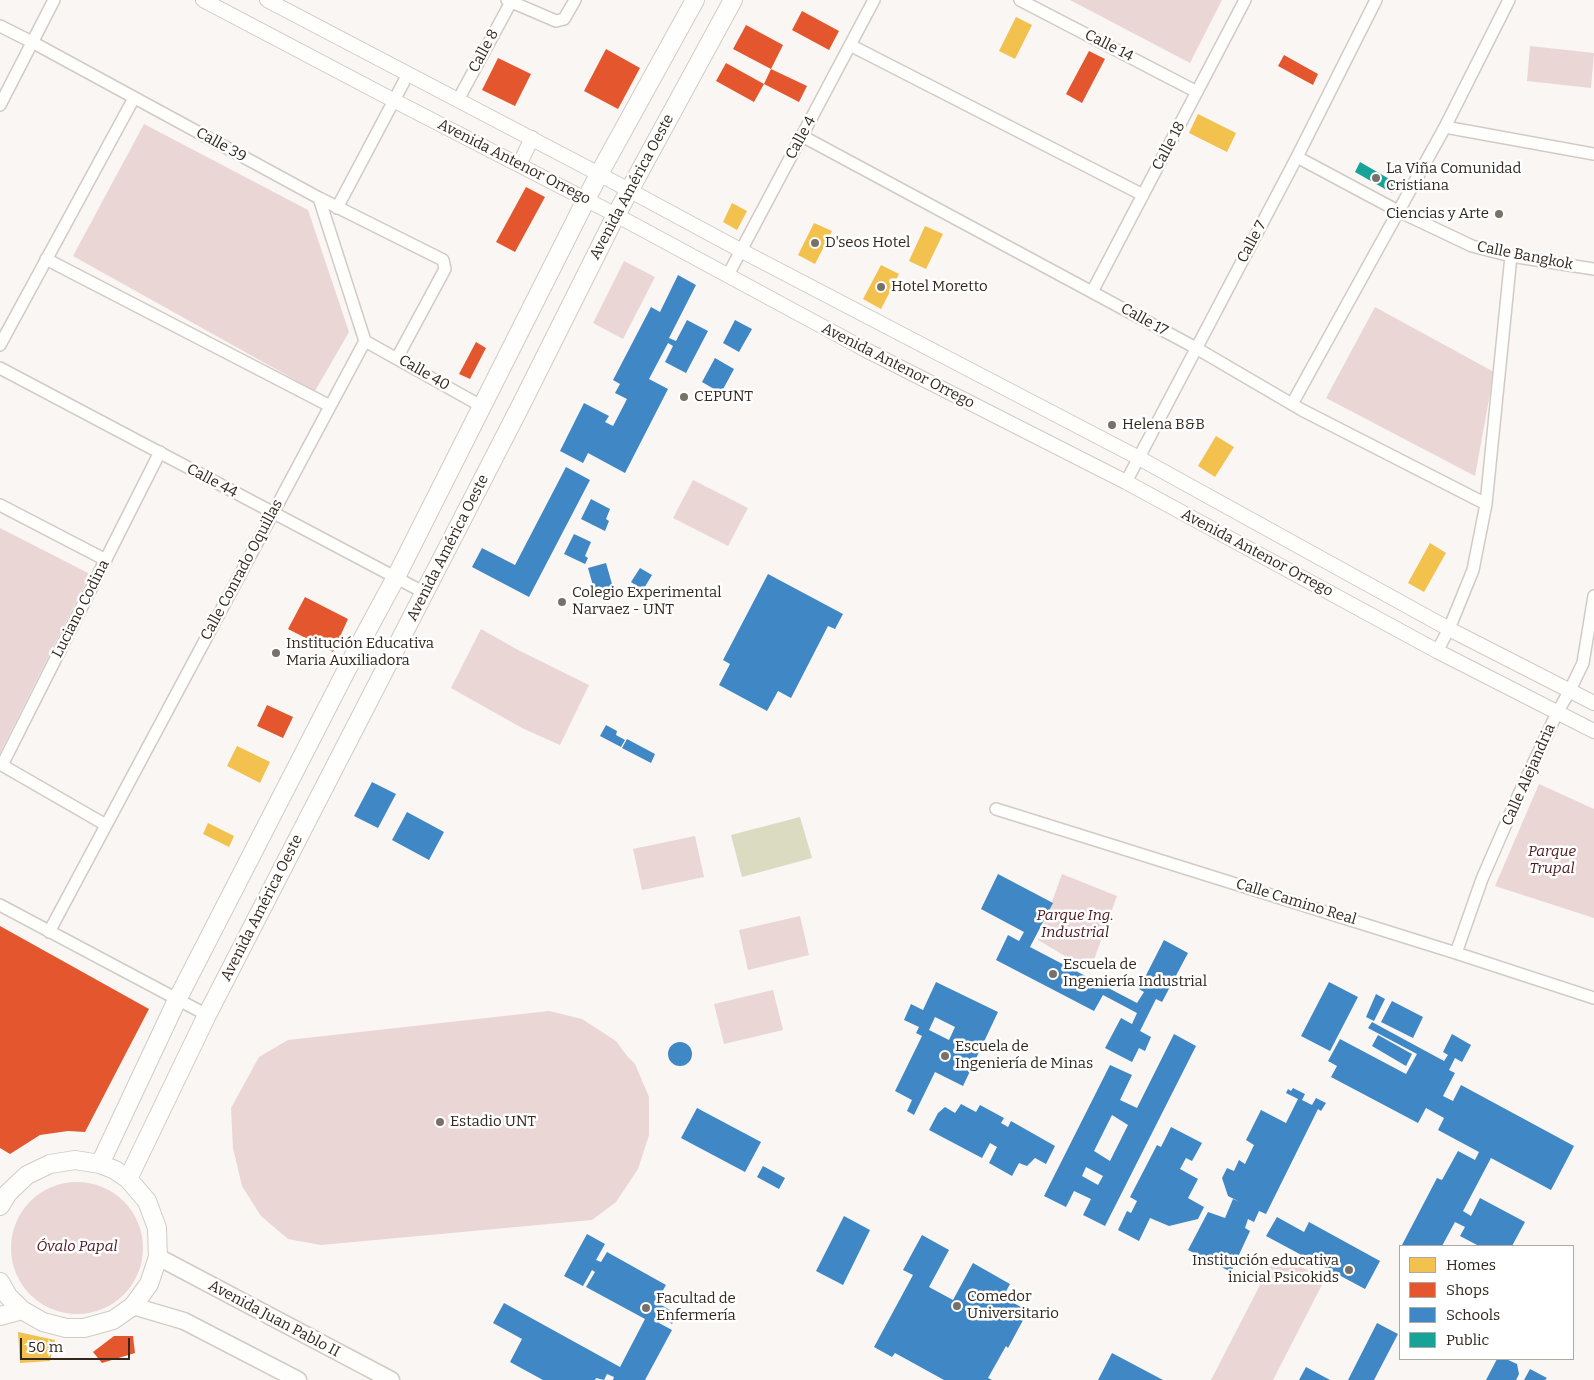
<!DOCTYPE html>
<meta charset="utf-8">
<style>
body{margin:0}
#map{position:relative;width:1594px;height:1380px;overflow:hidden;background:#f9f6f4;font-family:Bitter,serif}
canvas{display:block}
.legend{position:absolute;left:1399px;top:1245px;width:175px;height:115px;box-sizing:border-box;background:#fff;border:1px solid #ada9a5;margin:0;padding:6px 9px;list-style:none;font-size:15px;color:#33281e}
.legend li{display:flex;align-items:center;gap:10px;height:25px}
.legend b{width:25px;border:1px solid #ada9a5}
.scale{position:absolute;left:20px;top:1338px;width:110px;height:22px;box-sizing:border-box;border:2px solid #33281e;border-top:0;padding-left:6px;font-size:15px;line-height:18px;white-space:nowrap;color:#33281e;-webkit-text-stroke:4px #fff;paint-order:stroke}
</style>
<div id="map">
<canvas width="1594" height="1380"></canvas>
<ul class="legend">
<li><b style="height:14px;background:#f2c14e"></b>Homes</li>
<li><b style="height:14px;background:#e4572e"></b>Shops</li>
<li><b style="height:14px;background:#3f88c5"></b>Schools</li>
<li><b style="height:14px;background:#17a398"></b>Public</li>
</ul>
<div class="scale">50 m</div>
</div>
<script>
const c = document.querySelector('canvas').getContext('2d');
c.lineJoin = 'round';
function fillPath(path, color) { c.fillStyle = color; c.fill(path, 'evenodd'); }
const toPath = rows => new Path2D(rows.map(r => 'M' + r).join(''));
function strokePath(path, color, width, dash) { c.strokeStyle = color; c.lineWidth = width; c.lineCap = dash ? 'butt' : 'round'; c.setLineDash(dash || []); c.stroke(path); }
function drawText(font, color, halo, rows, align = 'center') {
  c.font = font + ' Bitter,serif'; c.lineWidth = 5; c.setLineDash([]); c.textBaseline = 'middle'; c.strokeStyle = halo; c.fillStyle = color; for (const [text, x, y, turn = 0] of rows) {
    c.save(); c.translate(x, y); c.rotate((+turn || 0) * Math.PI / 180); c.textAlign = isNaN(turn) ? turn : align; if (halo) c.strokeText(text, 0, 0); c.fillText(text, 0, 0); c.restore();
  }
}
const green = toPath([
 [1070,0,1222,0,1190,63],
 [1530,46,1594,53,1591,88,1527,81],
 [144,124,308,210,349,332,315,391,73,256],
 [624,261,655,277,623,339,593,323],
 [1375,307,1494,372,1475,476,1326,398],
 [693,480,748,508,728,546,673,518],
 [0,528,90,574,0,753],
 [481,629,518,650,589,685,560,745,522,728,451,688],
 [1539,784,1594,809,1594,918,1495,886],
 [695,836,704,877,642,890,633,849],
 [1062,874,1117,896,1090,971,1038,940],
 [800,916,809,955,748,970,739,930],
 [773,990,783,1030,724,1044,714,1004],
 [549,1011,582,1019,616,1041,627,1056,635,1064,649,1097,649,1135,638,1169,616,1202,592,1220,321,1245,288,1239,261,1216,242,1186,233,1148,231,1108,259,1057,288,1040],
 '11 1248a66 66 0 1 1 132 0a66 66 0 1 1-132 0Z',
 [1276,1254,1325,1279,1273,1380,1211,1380]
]);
const water = toPath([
 [800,817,812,858,742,877,731,835]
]);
const homes = toPath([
 [1016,17,1032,25,1015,59,999,51],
 [1198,114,1236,133,1227,152,1189,133],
 [732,203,747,211,737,230,723,222],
 [814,223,832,231,815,264,798,255],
 [925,226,943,234,926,269,909,261],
 [881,265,899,274,881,309,863,299],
 [1216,436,1234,447,1215,477,1198,466],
 [1430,543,1446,553,1424,592,1408,583],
 [237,746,270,762,260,783,227,766],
 [208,823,234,836,229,847,203,834],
 [18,1332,55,1340,50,1361,20,1363]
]);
const shops = toPath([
 [802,11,839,31,829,50,792,30],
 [746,25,783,45,771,69,733,49],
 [606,49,640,68,618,109,584,91],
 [1089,51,1105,59,1082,103,1066,94],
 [1284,55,1318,74,1313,85,1278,66],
 [498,58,531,74,515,106,482,90],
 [726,63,764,84,771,69,807,86,799,102,764,84,754,102,716,81],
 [526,187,545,197,515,252,496,242],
 [476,342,486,348,470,379,459,374],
 [305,597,348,619,333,652,288,629],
 [267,705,293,717,283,738,257,726],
 [0,926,149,1009,85,1132,68,1131,40,1135,10,1154,0,1148],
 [114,1336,133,1336,135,1353,102,1363,93,1352]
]);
const schools = toPath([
 [678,275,696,285,669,338,676,341,687,320,708,331,686,373,665,362,673,346,668,343,649,379,668,389,625,473,588,453,583,463,560,451,584,403,609,416,605,422,613,426,627,399,615,393,620,384,613,380,651,307,660,312],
 [735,320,752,329,739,352,723,343],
 [715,358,734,369,721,393,702,382],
 [566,467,590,480,529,597,472,567,482,548,515,565],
 [591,499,610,509,606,519,609,521,605,531,581,519],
 [574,534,591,542,585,556,588,558,585,564,564,554],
 [606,563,614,591,596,596,588,568],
 [640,568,652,575,643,590,631,582],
 [768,574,843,614,835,629,828,626,791,698,778,691,767,711,719,685,730,664,723,660],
 [606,725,617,731,616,735,625,740,621,747,600,736],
 [627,739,655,754,651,763,622,748],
 [372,782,396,794,378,828,354,816],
 [407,812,444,832,429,860,392,840],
 [998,874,1053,903,1030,947,1137,1003,1144,992,1139,989,1164,940,1188,953,1162,1002,1156,999,1140,1031,1151,1037,1145,1051,1139,1048,1132,1062,1105,1048,1121,1018,1132,1024,1137,1013,1103,995,1094,1011,996,960,1008,935,1019,941,1024,932,981,909],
 [936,982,998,1012,963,1086,935,1072,914,1115,907,1111,912,1100,895,1091,922,1036,916,1033,919,1027,904,1020,911,1004,923,1010],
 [935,1017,955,1027,949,1040,929,1030],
 [1329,982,1358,997,1330,1051,1301,1036],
 [1376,994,1385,999,1374,1021,1366,1017],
 [1392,1001,1423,1017,1413,1038,1381,1022],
 [1372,1022,1444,1061,1448,1055,1443,1052,1452,1034,1471,1045,1462,1062,1455,1058,1449,1070,1455,1073,1443,1096,1453,1101,1461,1085,1574,1146,1551,1190,1491,1158,1463,1211,1471,1216,1480,1198,1525,1222,1512,1246,1476,1246,1477,1245,1460,1236,1465,1227,1455,1222,1442,1246,1405,1246,1402,1245,1437,1178,1442,1180,1458,1151,1475,1160,1479,1152,1438,1130,1444,1118,1426,1108,1418,1123,1331,1077,1337,1066,1328,1061,1340,1039,1406,1074,1417,1054,1368,1028],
 [1174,1034,1196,1046,1105,1226,1083,1215,1091,1199,1074,1191,1066,1207,1044,1196,1110,1065,1132,1075,1120,1100,1137,1108],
 [1112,1115,1128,1125,1110,1161,1094,1151],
 [1086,1167,1103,1176,1098,1185,1082,1176],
 [1378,1035,1412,1054,1406,1066,1372,1046],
 '668 1054a12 12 0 1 1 24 0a12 12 0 1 1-24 0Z',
 [1293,1088,1305,1094,1302,1100,1312,1105,1316,1098,1326,1103,1321,1111,1318,1109,1266,1214,1259,1211,1254,1222,1248,1219,1245,1228,1250,1231,1231,1272,1188,1250,1208,1212,1225,1218,1233,1199,1240,1202,1228,1196,1222,1178,1227,1168,1234,1171,1239,1160,1245,1164,1254,1145,1246,1140,1261,1110,1286,1123,1298,1099,1286,1093,1288,1089,1291,1091],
 [961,1104,976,1112,980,1105,1004,1118,1001,1123,1008,1127,1011,1121,1055,1146,1046,1164,1035,1158,1027,1166,1019,1163,1012,1176,989,1163,997,1147,990,1143,982,1158,929,1130,938,1113,945,1107,955,1113],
 [697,1108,761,1142,745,1172,681,1138],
 [1171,1127,1202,1143,1192,1161,1186,1158,1180,1169,1198,1179,1188,1198,1204,1207,1198,1219,1169,1226,1150,1218,1139,1241,1118,1230,1127,1211,1131,1213,1137,1201,1130,1197,1157,1145,1161,1147],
 [763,1166,785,1178,779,1189,757,1177],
 [844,1216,870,1230,843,1285,816,1271],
 [1277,1217,1304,1232,1309,1222,1380,1261,1365,1289,1266,1236],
 [587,1234,605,1244,596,1260,601,1262,607,1252,666,1285,656,1302,677,1314,672,1324,662,1318,659,1323,672,1330,645,1380,613,1380,614,1377,607,1374,604,1380,596,1378,595,1380,543,1380,510,1362,522,1339,493,1323,504,1303,620,1367,645,1319,586,1287,595,1272,592,1270,583,1286,564,1276],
 [922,1235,949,1250,929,1287,953,1300,973,1263,1010,1284,1003,1297,1028,1311,1008,1348,1006,1346,988,1378,992,1380,944,1380,895,1353,892,1357,874,1347,913,1275,903,1270],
 [1377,1323,1398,1334,1374,1380,1348,1380],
 [1112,1353,1163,1380,1098,1380],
 [1497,1359,1506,1359,1517,1364,1519,1374,1516,1380,1486,1380],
 [1306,1367,1330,1380,1299,1380],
 [1530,1369,1547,1378,1545,1380,1524,1380]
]);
const public = toPath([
 [1360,162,1398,184,1392,193,1355,172]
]);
const minor = toPath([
 [507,0,556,21,564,19,575,0],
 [1020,0,1197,92],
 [0,26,32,42,319,198,443,260,445,269,397,358],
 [850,45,1143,195],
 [458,100,511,2],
 [0,105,54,0],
 [1445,127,1594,154],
 [802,136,1196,348,1302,410,1486,504],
 [1297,157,1398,211,1472,246,1511,256,1594,269],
 [337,208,408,74],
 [46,259,330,406],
 [728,275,874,0],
 [1092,292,1245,0],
 [365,341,483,407],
 [0,345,134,98],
 [0,368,425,593],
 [1292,404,1445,127,1509,0],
 [1126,482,1297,157,1376,0],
 [0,505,106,560],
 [1437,651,1449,629,1473,570,1486,504,1511,256],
 [0,764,106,825],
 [2,765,160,452],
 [996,809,1456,953,1594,998],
 [0,905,207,1015],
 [49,932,365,341,319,198],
 [1456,953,1482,879,1519,794,1557,713,1569,692,1583,663,1594,596]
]);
const tertiary = toPath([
 [203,0,393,100,616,215,866,350,1126,482,1437,651,1594,731],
 [267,0,599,174,742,251,1139,458,1449,629,1594,703],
 [519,165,532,138]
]);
const secondary = toPath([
 [158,1257,391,1380],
 [133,1306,184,1321,298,1380]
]);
const primary = toPath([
 [100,1164,177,1000,362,640,395,579,599,174,695,0],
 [128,1179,207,1015,521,405,616,215,733,0],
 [0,1206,8,1193,27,1175,50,1164,75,1160,100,1164,115,1170,128,1179,147,1201,157,1228,158,1257,149,1284,133,1306,113,1320,84,1328,66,1328,43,1322,22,1310,8,1296,0,1282],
 [0,1316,22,1310]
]);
const markers = [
 [1376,178,5,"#787069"],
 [1499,214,5,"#787069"],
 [815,243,5,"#787069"],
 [881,287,5,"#787069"],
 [684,397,5,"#787069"],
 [1112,425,5,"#787069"],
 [562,602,5,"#787069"],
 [276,653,5,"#787069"],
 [1053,974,5,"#787069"],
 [945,1056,5,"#787069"],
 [440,1122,5,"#787069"],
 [1349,1270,5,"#787069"],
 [957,1306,5,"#787069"],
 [646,1308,5,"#787069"]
];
const streetNames = [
 ["Calle 14",1109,46,27],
 ["Calle 8",484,51,-62],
 ["Calle 4",801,138,-62],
 ["Calle 39",221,145,29],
 ["Calle 18",1169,146,-62],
 ["Avenida Antenor Orrego",514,162,27],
 ["Avenida América Oeste",632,187,-62],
 ["Calle 7",1252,242,-62],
 ["Calle Bangkok",1525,256,11],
 ["Calle 17",1144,320,29],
 ["Avenida Antenor Orrego",898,366,27],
 ["Calle 40",424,373,30],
 ["Calle 44",212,481,28],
 ["Avenida América Oeste",448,548,-63],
 ["Avenida Antenor Orrego",1257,553,28],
 ["Calle Conrado Oquillas",242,570,-62],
 ["Luciano Codina",81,609,-63],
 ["Calle Alejandria",1529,775,-66],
 ["Calle Camino Real",1296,902,17],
 ["Avenida América Oeste",262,908,-63],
 ["Avenida Juan Pablo II",274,1319,28]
];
const poiNames = [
 ["La Viña Comunidad",1386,169],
 ["Cristiana",1386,186],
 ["Ciencias y Arte",1489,214,"right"],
 ["D'seos Hotel",825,243],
 ["Hotel Moretto",891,287],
 ["CEPUNT",694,397],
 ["Helena B&B",1122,425],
 ["Colegio Experimental",572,593],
 ["Narvaez - UNT",572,610],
 ["Institución Educativa",286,644],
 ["Maria Auxiliadora",286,661],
 ["Escuela de",1063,965],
 ["Ingeniería Industrial",1063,982],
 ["Escuela de",955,1047],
 ["Ingeniería de Minas",955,1064],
 ["Estadio UNT",450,1122],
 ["Institución educativa",1339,1261,"right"],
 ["inicial Psicokids",1339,1278,"right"],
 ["Comedor",967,1297],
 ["Universitario",967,1314],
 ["Facultad de",656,1299],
 ["Enfermería",656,1316]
];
const parkNames = [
 ["Parque",1552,852],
 ["Trupal",1552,869],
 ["Parque Ing.",1075,916],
 ["Industrial",1075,933],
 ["Óvalo Papal",77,1247]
];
fillPath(green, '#ead6d5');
fillPath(water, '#dadbc1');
fillPath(homes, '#f2c14e');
fillPath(shops, '#e4572e');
fillPath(schools, '#3f88c5');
fillPath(public, '#17a398');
strokePath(minor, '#d2cbc5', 14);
strokePath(tertiary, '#d2cbc5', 16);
strokePath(secondary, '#d2cbc5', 19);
strokePath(primary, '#d2cbc5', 20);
strokePath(minor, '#fefefd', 11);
strokePath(tertiary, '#fefefd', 14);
strokePath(secondary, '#fefefd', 16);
strokePath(primary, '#fefefd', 18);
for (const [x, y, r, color] of markers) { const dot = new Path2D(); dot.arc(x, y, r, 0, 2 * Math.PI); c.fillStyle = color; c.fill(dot); strokePath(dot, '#fff', 2); }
drawText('15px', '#33281e', '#fff', streetNames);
drawText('15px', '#33281e', '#fff', poiNames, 'left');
drawText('italic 15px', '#4c171f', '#fff', parkNames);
</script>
